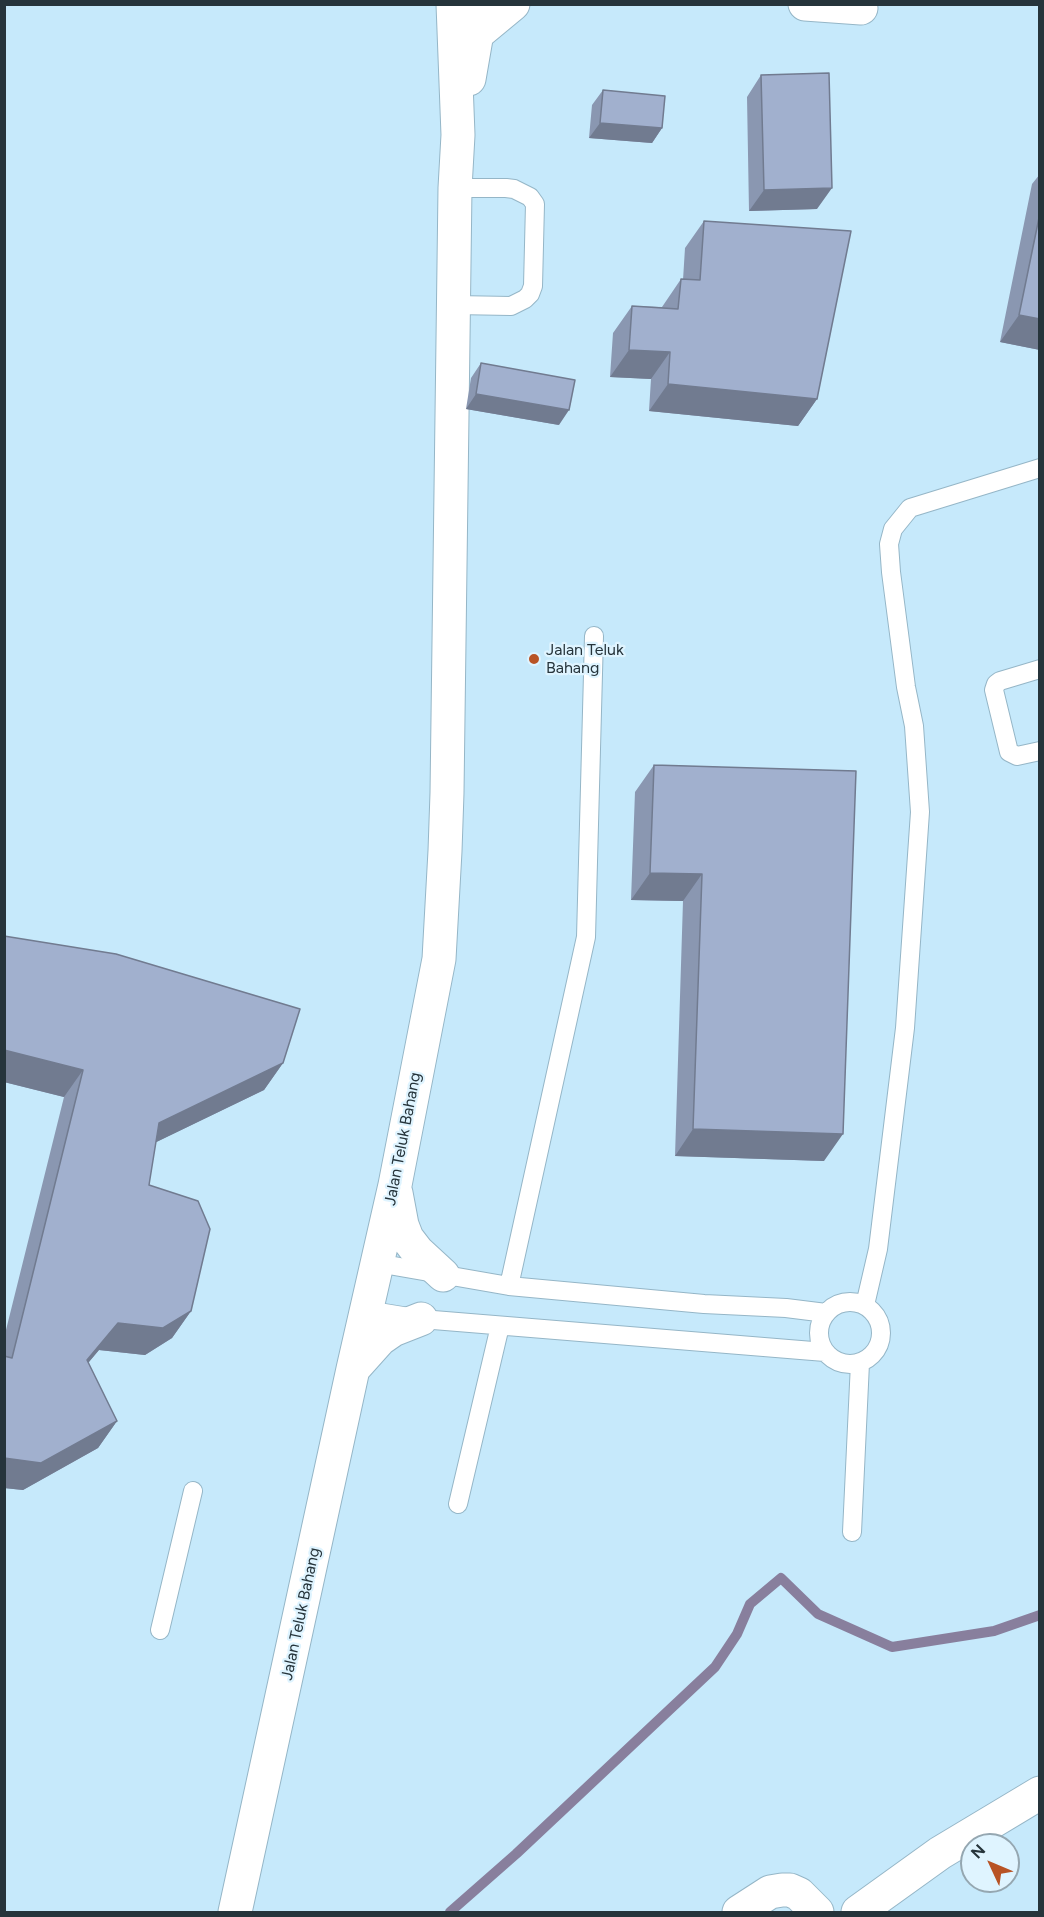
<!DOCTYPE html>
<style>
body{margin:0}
#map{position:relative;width:1044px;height:1917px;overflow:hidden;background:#c6e9fb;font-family:Figtree,sans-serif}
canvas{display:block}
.frame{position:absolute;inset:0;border:6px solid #26343b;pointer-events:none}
.north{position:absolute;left:960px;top:1833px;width:60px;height:60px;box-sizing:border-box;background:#dff4ff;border:2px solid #95a7b1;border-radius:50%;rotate:314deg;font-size:16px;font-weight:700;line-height:24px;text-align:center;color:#26343b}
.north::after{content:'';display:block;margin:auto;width:21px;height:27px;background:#b85325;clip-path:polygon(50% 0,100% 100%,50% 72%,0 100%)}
</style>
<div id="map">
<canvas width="1044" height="1917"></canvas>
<div class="frame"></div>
<div class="north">N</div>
</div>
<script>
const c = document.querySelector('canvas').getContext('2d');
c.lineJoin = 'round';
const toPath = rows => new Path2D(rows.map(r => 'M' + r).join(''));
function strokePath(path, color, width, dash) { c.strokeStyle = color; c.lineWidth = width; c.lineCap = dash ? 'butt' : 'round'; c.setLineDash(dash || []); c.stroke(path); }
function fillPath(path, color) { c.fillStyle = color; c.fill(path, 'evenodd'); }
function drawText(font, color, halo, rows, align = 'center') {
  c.font = font + ' Figtree,sans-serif'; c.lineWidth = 4.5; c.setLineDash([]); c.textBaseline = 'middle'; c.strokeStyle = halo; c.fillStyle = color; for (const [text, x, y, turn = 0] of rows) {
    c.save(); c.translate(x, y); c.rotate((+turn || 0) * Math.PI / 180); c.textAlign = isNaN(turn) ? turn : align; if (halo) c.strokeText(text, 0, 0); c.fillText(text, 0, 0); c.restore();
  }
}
const stream = toPath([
 [450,1912,516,1854,715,1667,737,1634,750,1604,781,1578,818,1614,892,1647,994,1631,1040,1615]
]);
const service = toPath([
 [455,305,511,306,525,299,530,294,533,286,535,204,530,197,514,189,506,188,455,188],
 [1040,669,1000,681,996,684,994,690,1009,752,1017,756,1040,751],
 [377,1263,509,1286,704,1304,786,1308,826,1313],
 [509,1286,586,937,594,636],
 '819 1333a31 31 0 1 1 62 0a31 31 0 1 1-62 0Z',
 [865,1305,878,1249,905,1028,920,812,914,726,906,687,891,572,889,544,893,529,910,508,1040,468],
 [366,1310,421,1319,825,1352],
 [458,1504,500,1326],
 [852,1532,860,1363],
 [160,1630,193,1491]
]);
const minor = toPath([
 [805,4,861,8],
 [478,33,513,4],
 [739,1912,770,1892,782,1890,790,1890,799,1894,817,1912],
 [858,1912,940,1853,1040,1793]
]);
const primary = toPath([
 [469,79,482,4],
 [396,1193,402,1225,407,1238,417,1251,443,1275],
 [354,1368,380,1339,393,1330,421,1319],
 [235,1912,353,1369,395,1185,439,959,445,851,447,793,455,188,458,135,453,4]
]);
const wall = toPath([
 [761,75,817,209,749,211,747,97],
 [603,90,662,128,652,143,589,138,592,105],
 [1040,174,1040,350,1000,342,1032,184],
 [704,221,817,399,798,426,649,411,651,379,610,377,613,333,632,306,662,307,681,279,683,280,685,248],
 [481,363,559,425,466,409,471,378],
 [654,765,856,771,824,1161,675,1156,683,901,631,900,635,792],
 [4,936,283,1063,264,1090,156,1142,149,1185,191,1311,172,1338,145,1355,99,1350,88,1363,117,1421,98,1448,23,1490,4,1488,4,1338,64,1097,4,1082]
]);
const shadedWall = toPath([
 [600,123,662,128,652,143,589,138],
 [832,188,817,209,749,211,764,190],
 [1019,315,1040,319,1040,350,1000,342],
 [629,350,670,352,651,379,610,377],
 [668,384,817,399,798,426,649,411],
 [476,394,569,410,559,425,466,409],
 [650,873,702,874,683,901,631,900],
 [4,1050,83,1070,64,1097,4,1082],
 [283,1063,264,1090,140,1150,159,1123],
 [693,1129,843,1134,824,1161,675,1156],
 [191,1311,172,1338,145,1355,99,1350,68,1387,87,1360,118,1323],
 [117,1421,98,1448,23,1490,4,1488,4,1458]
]);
const building = toPath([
 [829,73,832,188,764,190,761,75,829,73],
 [603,90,665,96,662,128,600,123,603,90],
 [1040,213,1040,319,1019,315,1040,213],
 [704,221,851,231,817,399,668,384,670,352,629,350,632,306,678,309,681,279,700,280,704,221],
 [481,363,575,380,569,410,476,394,481,363],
 [654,765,856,771,843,1134,693,1129,702,874,650,873,654,765],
 [4,936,116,954,300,1009,283,1063,159,1123,149,1185,198,1201,210,1229,191,1311,163,1328,118,1323,87,1360,117,1421,41,1463,4,1458,4,1356,12,1358,83,1070,4,1050,4,936]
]);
const markers = [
 [534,659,6,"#b85325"]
];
const poiNames = [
 ["Jalan Teluk",546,650],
 ["Bahang",546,668]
];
const streetNames = [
 ["Jalan Teluk Bahang",403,1139,-79],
 ["Jalan Teluk Bahang",301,1614,-78]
];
strokePath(stream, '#887f9d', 10);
strokePath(service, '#95b6c7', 20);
strokePath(minor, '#95b6c7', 35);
strokePath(primary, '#95b6c7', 35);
strokePath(service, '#fff', 18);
strokePath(minor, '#fff', 33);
strokePath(primary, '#fff', 33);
fillPath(wall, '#8a97b1');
fillPath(shadedWall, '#717b90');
fillPath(building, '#a1b0ce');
strokePath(building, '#717b90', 1.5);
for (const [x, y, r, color] of markers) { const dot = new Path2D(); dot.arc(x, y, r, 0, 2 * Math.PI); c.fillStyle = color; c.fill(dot); strokePath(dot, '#dff4ff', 2); }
drawText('16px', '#26343b', '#dff4ff', poiNames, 'left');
drawText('16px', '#26343b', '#dff4ff', streetNames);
</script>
